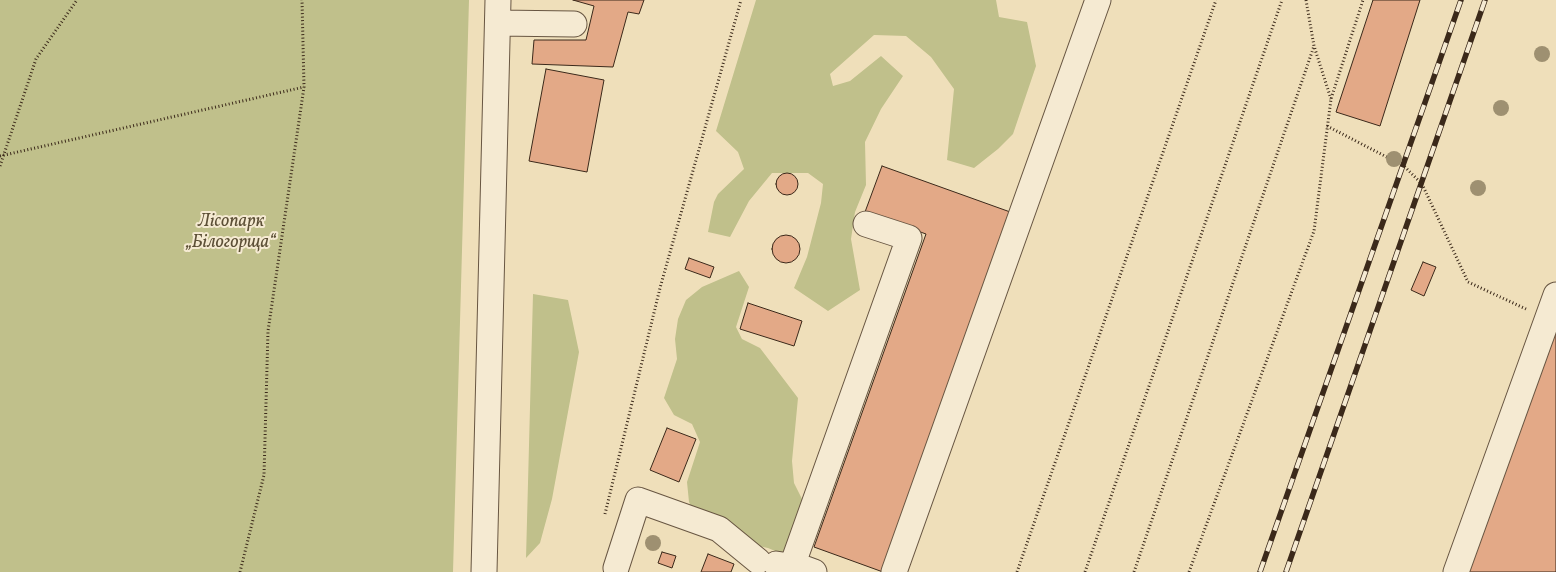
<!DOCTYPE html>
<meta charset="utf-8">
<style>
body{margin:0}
canvas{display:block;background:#efdfba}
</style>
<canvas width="1556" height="572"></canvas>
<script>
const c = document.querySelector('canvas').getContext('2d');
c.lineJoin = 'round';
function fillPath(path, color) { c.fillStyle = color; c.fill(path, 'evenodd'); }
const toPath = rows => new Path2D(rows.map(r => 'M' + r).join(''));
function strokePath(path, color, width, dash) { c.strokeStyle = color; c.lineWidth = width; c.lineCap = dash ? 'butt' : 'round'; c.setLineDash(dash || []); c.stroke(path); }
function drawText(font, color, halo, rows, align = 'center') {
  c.font = font + ' Vollkorn,serif'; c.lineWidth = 4; c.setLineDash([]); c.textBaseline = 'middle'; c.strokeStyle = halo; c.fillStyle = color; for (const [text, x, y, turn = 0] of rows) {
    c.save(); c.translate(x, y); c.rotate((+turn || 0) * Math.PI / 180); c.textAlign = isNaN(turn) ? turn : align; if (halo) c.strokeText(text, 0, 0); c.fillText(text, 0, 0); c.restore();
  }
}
const green = toPath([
 [0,0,469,0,453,572,0,572],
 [756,0,996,0,999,17,1027,22,1036,66,1013,134,998,149,974,168,947,160,954,89,931,57,906,36,874,35,830,74,833,86,850,81,881,56,903,76,881,109,865,142,866,185,855,212,851,239,860,290,828,311,794,288,807,257,821,203,823,184,808,173,772,173,749,201,730,237,708,232,714,202,718,194,744,169,738,152,716,131],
 [739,271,749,287,736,327,742,339,760,348,798,398,792,461,794,483,804,503,787,556,768,548,749,544,697,521,689,502,687,482,700,442,692,424,674,415,664,398,677,359,675,339,678,319,686,300,702,287],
 [533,294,568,300,579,352,552,499,540,543,526,558]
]);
const building = toPath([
 [573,0,644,0,639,14,628,12,613,67,532,64,534,40,586,40,594,6,573,0],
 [1373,0,1420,0,1380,126,1336,112,1373,0],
 [546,69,604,80,587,172,529,161,546,69],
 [882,166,1013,213,883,572,814,547,926,234,865,212,882,166],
 '776 184a11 11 0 1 1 22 0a11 11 0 1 1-22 0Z',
 '772 249a14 14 0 1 1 28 0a14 14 0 1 1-28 0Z',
 [689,258,714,267,710,278,685,269,689,258],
 [1423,262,1436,267,1424,296,1411,290,1423,262],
 [748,303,802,321,794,346,740,329,748,303],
 [1556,309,1556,572,1461,572,1556,309],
 [667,428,696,439,679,482,650,470,667,428],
 [662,552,676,556,672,568,658,563,662,552],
 [708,554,734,564,731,572,701,572,708,554]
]);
const path = toPath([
 [1306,0,1314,46,1331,99],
 [1327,126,1404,166,1422,184,1468,282,1526,309],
 [0,156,304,87],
 [0,166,36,59,77,0],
 [605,514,660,288,741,0],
 [240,572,264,475,268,331,304,87,302,0],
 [1017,572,1216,0],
 [1085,572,1282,0],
 [1134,572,1314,46],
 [1189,572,1314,231,1331,99,1363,0]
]);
const minor = toPath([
 [498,23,574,24],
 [776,564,803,568,814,572],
 [792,566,909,238,866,224],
 [616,568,638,500,719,529,758,561],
 [484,572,498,0],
 [894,572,1098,0],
 [1456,572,1556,295]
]);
const rail = toPath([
 [1260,572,1461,0],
 [1286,572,1485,0]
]);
const trees = [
 [1542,54],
 [1501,108],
 [1394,159],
 [1478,188],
 [653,543]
];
const parkNames = [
 ["Лісопарк",231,223],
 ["„Білогорща“",231,244]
];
fillPath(green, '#c0c08b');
fillPath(building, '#e3a987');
strokePath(building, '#3b291a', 1);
strokePath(minor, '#685642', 27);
strokePath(path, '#3b291a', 3, [1, 2.5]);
strokePath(minor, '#f5ead2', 25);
strokePath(rail, '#3b291a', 5.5);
strokePath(rail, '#f5ead2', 4, [11]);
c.fillStyle = '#9e9071';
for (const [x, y] of trees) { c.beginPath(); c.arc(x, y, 8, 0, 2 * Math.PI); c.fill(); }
drawText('italic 18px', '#5c4f36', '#f5ead2', parkNames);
</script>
